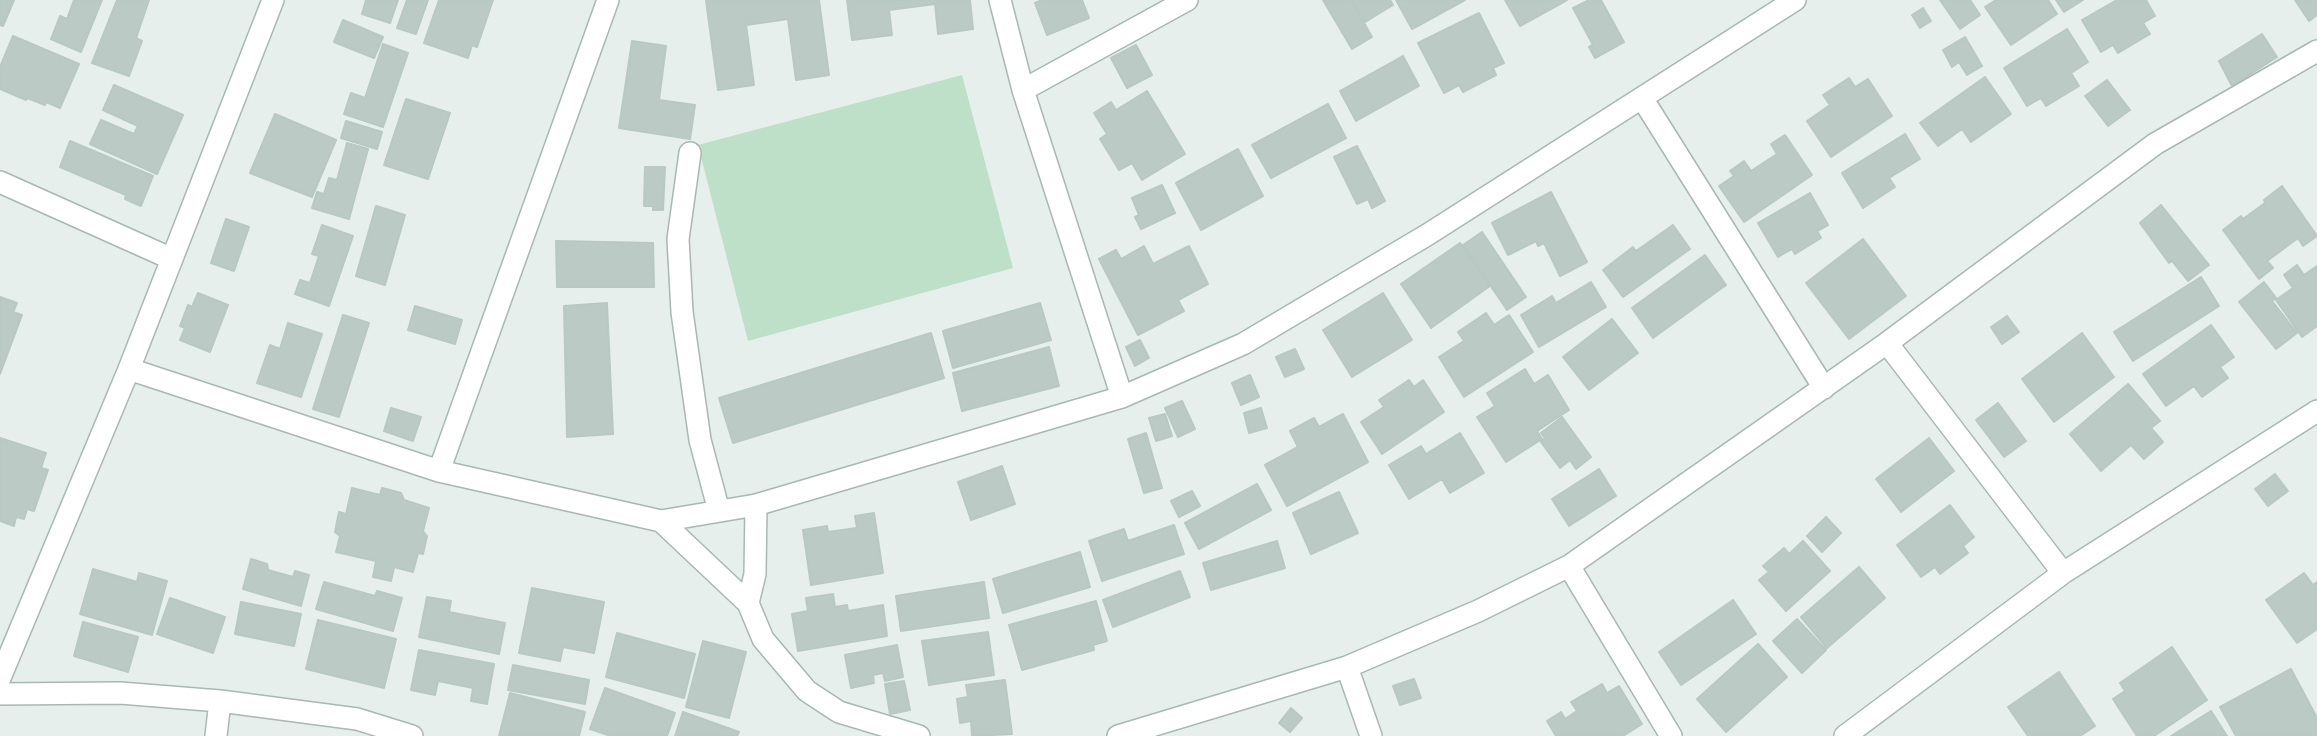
<!DOCTYPE html>
<style>
body{margin:0}
canvas{display:block;background:#e6efeb}
</style>
<canvas width="2317" height="736"></canvas>
<script>
const c = document.querySelector('canvas').getContext('2d');
c.lineJoin = 'round';
function fillPath(path, color) { c.fillStyle = color; c.fill(path, 'evenodd'); }
const toPath = rows => new Path2D(rows.map(r => 'M' + r).join(''));
function strokePath(path, color, width, dash) { c.strokeStyle = color; c.lineWidth = width; c.lineCap = dash ? 'butt' : 'round'; c.setLineDash(dash || []); c.stroke(path); }
const green = toPath([
 [962,75,1013,268,748,341,698,145]
]);
const building = toPath([
 [0,0,14,0,3,26,0,25,0,0],
 [74,0,102,0,81,52,51,39,60,16,67,19,74,0],
 [117,0,149,0,136,38,142,41,129,76,92,63,117,0],
 [366,0,398,0,390,23,362,14,366,0],
 [407,0,428,0,416,34,397,28,407,0],
 [439,0,493,0,477,47,472,45,468,58,424,43,439,0],
 [706,0,819,0,829,75,796,80,788,19,746,25,754,85,718,90,706,0],
 [847,0,970,0,973,29,938,34,935,4,889,10,892,35,852,40,847,0],
 [1042,0,1082,0,1089,18,1047,35,1035,3,1042,0],
 [1323,0,1351,0,1372,37,1352,49,1323,0],
 [1352,0,1390,0,1393,5,1365,22,1352,0],
 [1396,0,1465,0,1412,29,1396,0],
 [1505,0,1567,0,1520,26,1505,0],
 [1589,0,1601,0,1624,42,1595,58,1589,47,1593,45,1573,8,1589,0],
 [1940,0,1970,0,1980,15,1960,29,1940,0],
 [1996,0,2048,0,2057,14,2011,45,1985,7,1996,0],
 [2056,0,2083,0,2064,12,2056,0],
 [2117,0,2146,0,2155,16,2143,23,2150,34,2118,53,2113,45,2101,52,2082,20,2117,0],
 [2295,0,2317,0,2317,15,2309,21,2295,0],
 [1923,8,1931,21,1920,28,1912,15,1923,8],
 [1479,13,1504,63,1493,68,1496,75,1463,92,1459,85,1444,93,1418,43,1479,13],
 [343,20,383,37,374,58,334,42,343,20],
 [2067,29,2088,62,2071,73,2079,86,2046,106,2041,98,2027,106,2004,68,2067,29],
 [2262,34,2277,57,2232,86,2219,61,2262,34],
 [13,36,79,64,60,108,46,102,45,105,27,98,26,100,0,89,0,67,13,36],
 [1965,37,1982,66,1967,75,1959,62,1952,67,1943,50,1965,37],
 [632,41,666,46,659,100,695,105,690,139,619,128,632,41],
 [383,44,408,53,383,127,344,114,351,93,365,98,383,44],
 [1136,45,1152,75,1127,88,1111,58,1136,45],
 [1403,56,1419,86,1356,121,1340,91,1403,56],
 [1985,77,2011,114,1971,142,1962,129,1938,146,1920,123,1985,77],
 [1849,78,1855,87,1868,79,1892,116,1831,157,1807,121,1830,105,1823,95,1849,78],
 [2107,80,2130,110,2108,126,2085,96,2107,80],
 [114,85,183,115,157,174,90,144,101,120,134,134,138,126,103,110,114,85],
 [1147,91,1185,154,1142,180,1132,163,1119,170,1100,139,1107,134,1094,113,1111,102,1116,110,1147,91],
 [406,99,450,113,428,179,384,165,406,99],
 [1328,104,1346,138,1271,178,1252,145,1328,104],
 [275,114,336,140,312,197,250,173,275,114],
 [346,121,382,132,377,149,341,138,346,121],
 [1905,134,1920,159,1889,178,1895,187,1863,208,1842,173,1905,134],
 [1785,135,1812,175,1744,222,1719,186,1734,176,1730,171,1744,161,1751,171,1777,154,1771,144,1785,135],
 [70,141,153,176,141,206,125,199,126,195,60,167,70,141],
 [347,143,368,149,349,219,312,208,317,192,324,194,329,178,337,180,347,143],
 [1357,146,1385,201,1372,208,1368,199,1357,204,1334,157,1357,146],
 [1238,149,1263,196,1201,230,1176,183,1238,149],
 [645,167,665,167,663,210,653,210,653,206,644,206,645,167],
 [1162,185,1175,213,1141,229,1135,217,1139,215,1132,198,1162,185],
 [2282,186,2317,236,2303,246,2298,238,2267,261,2273,268,2259,279,2223,230,2241,216,2243,219,2265,203,2264,200,2282,186],
 [1551,192,1587,262,1560,276,1544,243,1538,246,1536,241,1508,255,1492,223,1551,192],
 [1810,193,1828,225,1817,231,1821,238,1795,254,1792,249,1778,257,1758,223,1810,193],
 [2161,205,2209,265,2188,281,2172,261,2169,263,2140,223,2161,205],
 [376,206,405,215,385,285,356,276,376,206],
 [226,219,249,227,234,271,211,263,226,219],
 [322,225,353,236,329,306,295,294,300,280,310,283,319,256,312,254,322,225],
 [1673,225,1690,249,1623,297,1603,270,1633,247,1636,251,1673,225],
 [1482,232,1526,297,1507,310,1463,245,1482,232],
 [1863,239,1906,296,1849,339,1806,283,1863,239],
 [556,241,653,243,654,287,557,287,556,241],
 [1460,243,1490,286,1431,328,1401,284,1460,243],
 [1144,246,1153,264,1189,246,1208,284,1178,300,1184,311,1138,335,1099,259,1116,250,1121,259,1144,246],
 [1705,255,1726,285,1653,338,1632,308,1705,255],
 [2297,265,2304,275,2317,266,2317,326,2302,337,2276,300,2293,288,2284,275,2297,265],
 [2201,277,2219,306,2133,361,2114,332,2201,277],
 [1591,282,1606,307,1539,347,1521,315,1552,296,1556,303,1591,282],
 [2264,282,2276,298,2272,301,2297,333,2276,349,2239,302,2264,282],
 [198,293,228,305,210,352,180,340,185,328,180,326,188,305,192,307,198,293],
 [1383,293,1412,340,1352,377,1323,330,1383,293],
 [0,297,17,303,13,312,22,315,0,374,0,297],
 [607,303,613,434,567,437,564,306,607,303],
 [1040,303,1051,340,953,368,943,331,1040,303],
 [415,306,462,320,455,344,408,330,415,306],
 [1486,313,1494,325,1509,315,1533,352,1464,397,1439,357,1464,341,1458,332,1486,313],
 [343,315,369,323,339,417,313,409,343,315],
 [2007,316,2019,332,2002,344,1991,327,2007,316],
 [1612,319,1638,353,1589,390,1563,357,1612,319],
 [288,323,322,334,301,397,257,383,270,345,280,349,288,323],
 [2211,325,2234,357,2220,367,2228,378,2202,397,2194,386,2166,406,2143,374,2211,325],
 [931,333,944,378,733,443,719,398,931,333],
 [2082,333,2114,377,2054,422,2022,379,2082,333],
 [1140,340,1149,358,1135,366,1126,347,1140,340],
 [1049,347,1059,386,962,411,953,373,1049,347],
 [1295,349,1304,369,1285,377,1276,357,1295,349],
 [1525,369,1534,384,1548,375,1569,410,1537,431,1542,439,1506,462,1477,417,1495,406,1487,393,1525,369],
 [1250,375,1259,397,1241,405,1232,383,1250,375],
 [1409,380,1414,387,1423,380,1444,412,1382,454,1361,422,1384,407,1379,400,1409,380],
 [2128,384,2160,421,2151,428,2163,442,2144,459,2131,445,2101,471,2070,434,2128,384],
 [1182,401,1195,429,1178,437,1165,408,1182,401],
 [1998,403,2026,441,2004,457,1976,420,1998,403],
 [391,408,421,417,413,441,384,431,391,408],
 [1261,408,1267,428,1249,433,1244,413,1261,408],
 [1165,414,1172,436,1156,441,1149,418,1165,414],
 [1343,414,1368,462,1287,506,1265,465,1298,447,1290,431,1314,418,1319,427,1343,414],
 [1562,417,1591,457,1576,469,1570,460,1560,468,1541,442,1545,438,1541,433,1562,417],
 [1146,433,1162,488,1144,493,1128,439,1146,433],
 [1460,433,1484,473,1450,493,1442,479,1409,499,1389,465,1421,446,1426,454,1460,433],
 [0,438,46,453,41,468,48,470,34,511,27,509,24,519,16,517,14,526,0,521,0,438],
 [1929,438,1954,471,1901,512,1876,479,1929,438],
 [1002,466,1015,504,971,520,958,482,1002,466],
 [1599,469,1616,496,1569,526,1552,499,1599,469],
 [2275,474,2288,491,2268,506,2255,489,2275,474],
 [1257,484,1271,510,1199,549,1185,523,1257,484],
 [352,488,380,495,382,488,401,493,404,500,429,508,423,531,427,536,423,554,418,553,413,572,394,567,391,581,373,577,376,561,336,552,340,536,335,532,339,512,346,514,352,488],
 [1192,491,1200,506,1179,517,1171,501,1192,491],
 [1339,492,1358,533,1311,554,1293,513,1339,492],
 [1950,505,1974,537,1963,546,1968,553,1940,574,1935,567,1921,577,1897,545,1950,505],
 [874,513,883,573,811,585,803,530,827,526,828,532,857,528,855,516,874,513],
 [1826,517,1841,533,1822,552,1807,536,1826,517],
 [1174,525,1184,554,1102,581,1089,541,1124,529,1128,541,1174,525],
 [1277,541,1285,568,1211,590,1203,563,1277,541],
 [1803,541,1830,571,1786,611,1759,580,1769,572,1763,566,1784,548,1789,554,1803,541],
 [1080,552,1090,587,1003,613,993,579,1080,552],
 [251,559,267,564,268,570,293,577,295,571,309,575,301,606,243,589,251,559],
 [1859,567,1885,598,1827,648,1801,617,1859,567],
 [93,569,137,582,139,573,167,581,152,635,80,614,93,569],
 [1180,571,1190,597,1113,627,1103,600,1180,571],
 [2304,573,2313,585,2317,582,2317,629,2297,643,2266,600,2304,573],
 [324,582,375,596,377,591,402,598,393,631,316,609,324,582],
 [984,582,989,618,901,631,896,596,984,582],
 [532,588,604,602,594,653,563,647,560,661,519,653,532,588],
 [833,594,835,607,847,605,848,611,883,605,887,636,798,651,792,614,808,611,806,598,833,594],
 [427,597,451,601,449,612,505,623,499,654,419,637,427,597],
 [170,598,225,617,213,653,157,634,170,598],
 [1733,600,1756,634,1681,685,1659,652,1733,600],
 [1096,601,1107,641,1093,645,1094,650,1022,670,1009,625,1096,601],
 [241,602,301,614,294,646,235,634,241,602],
 [1797,619,1826,650,1802,673,1773,641,1797,619],
 [318,620,396,639,384,688,306,669,318,620],
 [83,622,138,637,128,672,74,656,83,622],
 [988,632,994,675,929,685,922,641,988,632],
 [617,633,695,654,684,698,606,677,617,633],
 [703,641,746,652,729,718,686,707,703,641],
 [1758,644,1787,677,1726,732,1697,699,1758,644],
 [897,645,903,677,885,681,883,673,873,675,874,683,851,688,845,655,897,645],
 [2172,647,2207,700,2154,736,2137,736,2113,699,2125,691,2120,683,2172,647],
 [419,650,494,664,487,704,471,701,473,688,438,681,435,695,411,690,419,650],
 [513,665,589,680,585,704,508,690,513,665],
 [2291,669,2317,718,2317,736,2236,736,2220,707,2291,669],
 [2059,672,2095,726,2080,736,2028,736,2008,707,2059,672],
 [1414,679,1421,698,1400,705,1393,686,1414,679],
 [1005,680,1012,734,972,736,971,721,960,723,957,699,968,697,966,685,1005,680],
 [904,681,910,710,890,714,885,684,904,681],
 [1602,684,1607,693,1619,686,1642,724,1623,736,1556,736,1547,721,1561,712,1565,719,1577,711,1571,702,1602,684],
 [605,688,675,713,667,736,611,736,590,729,605,688],
 [510,693,585,712,579,736,499,736,510,693],
 [1291,708,1302,718,1290,732,1279,723,1291,708],
 [2211,711,2227,736,2171,736,2211,711],
 [683,712,739,732,737,736,675,736,683,712]
]);
const minor = toPath([
 [1000,0,1023,90,1122,397],
 [1023,90,1187,0],
 [1642,98,1824,388],
 [690,153,678,239,682,312,700,440,719,511],
 [0,182,172,259],
 [129,369,439,471,661,521,756,505,1122,397,1243,344,1427,235,1795,0],
 [439,471,608,0],
 [661,521,748,603,763,639,807,691,839,712,919,736],
 [1569,566,1671,736],
 [2063,573,2317,411],
 [748,603,755,574,756,505],
 [1347,667,1371,736],
 [0,678,129,369,273,0],
 [0,694,120,693,220,701,357,719,412,736],
 [216,736,220,701],
 [1118,736,1347,667,1478,611,1569,566,1887,343,2155,144,2317,51],
 [1845,736,2063,573,1887,343]
]);
fillPath(green, '#bfe0c8');
fillPath(building, '#bbcac4');
strokePath(building, '#b8c9c2', 2);
strokePath(minor, '#a8b8b2', 24);
strokePath(minor, '#fff', 21);
</script>
